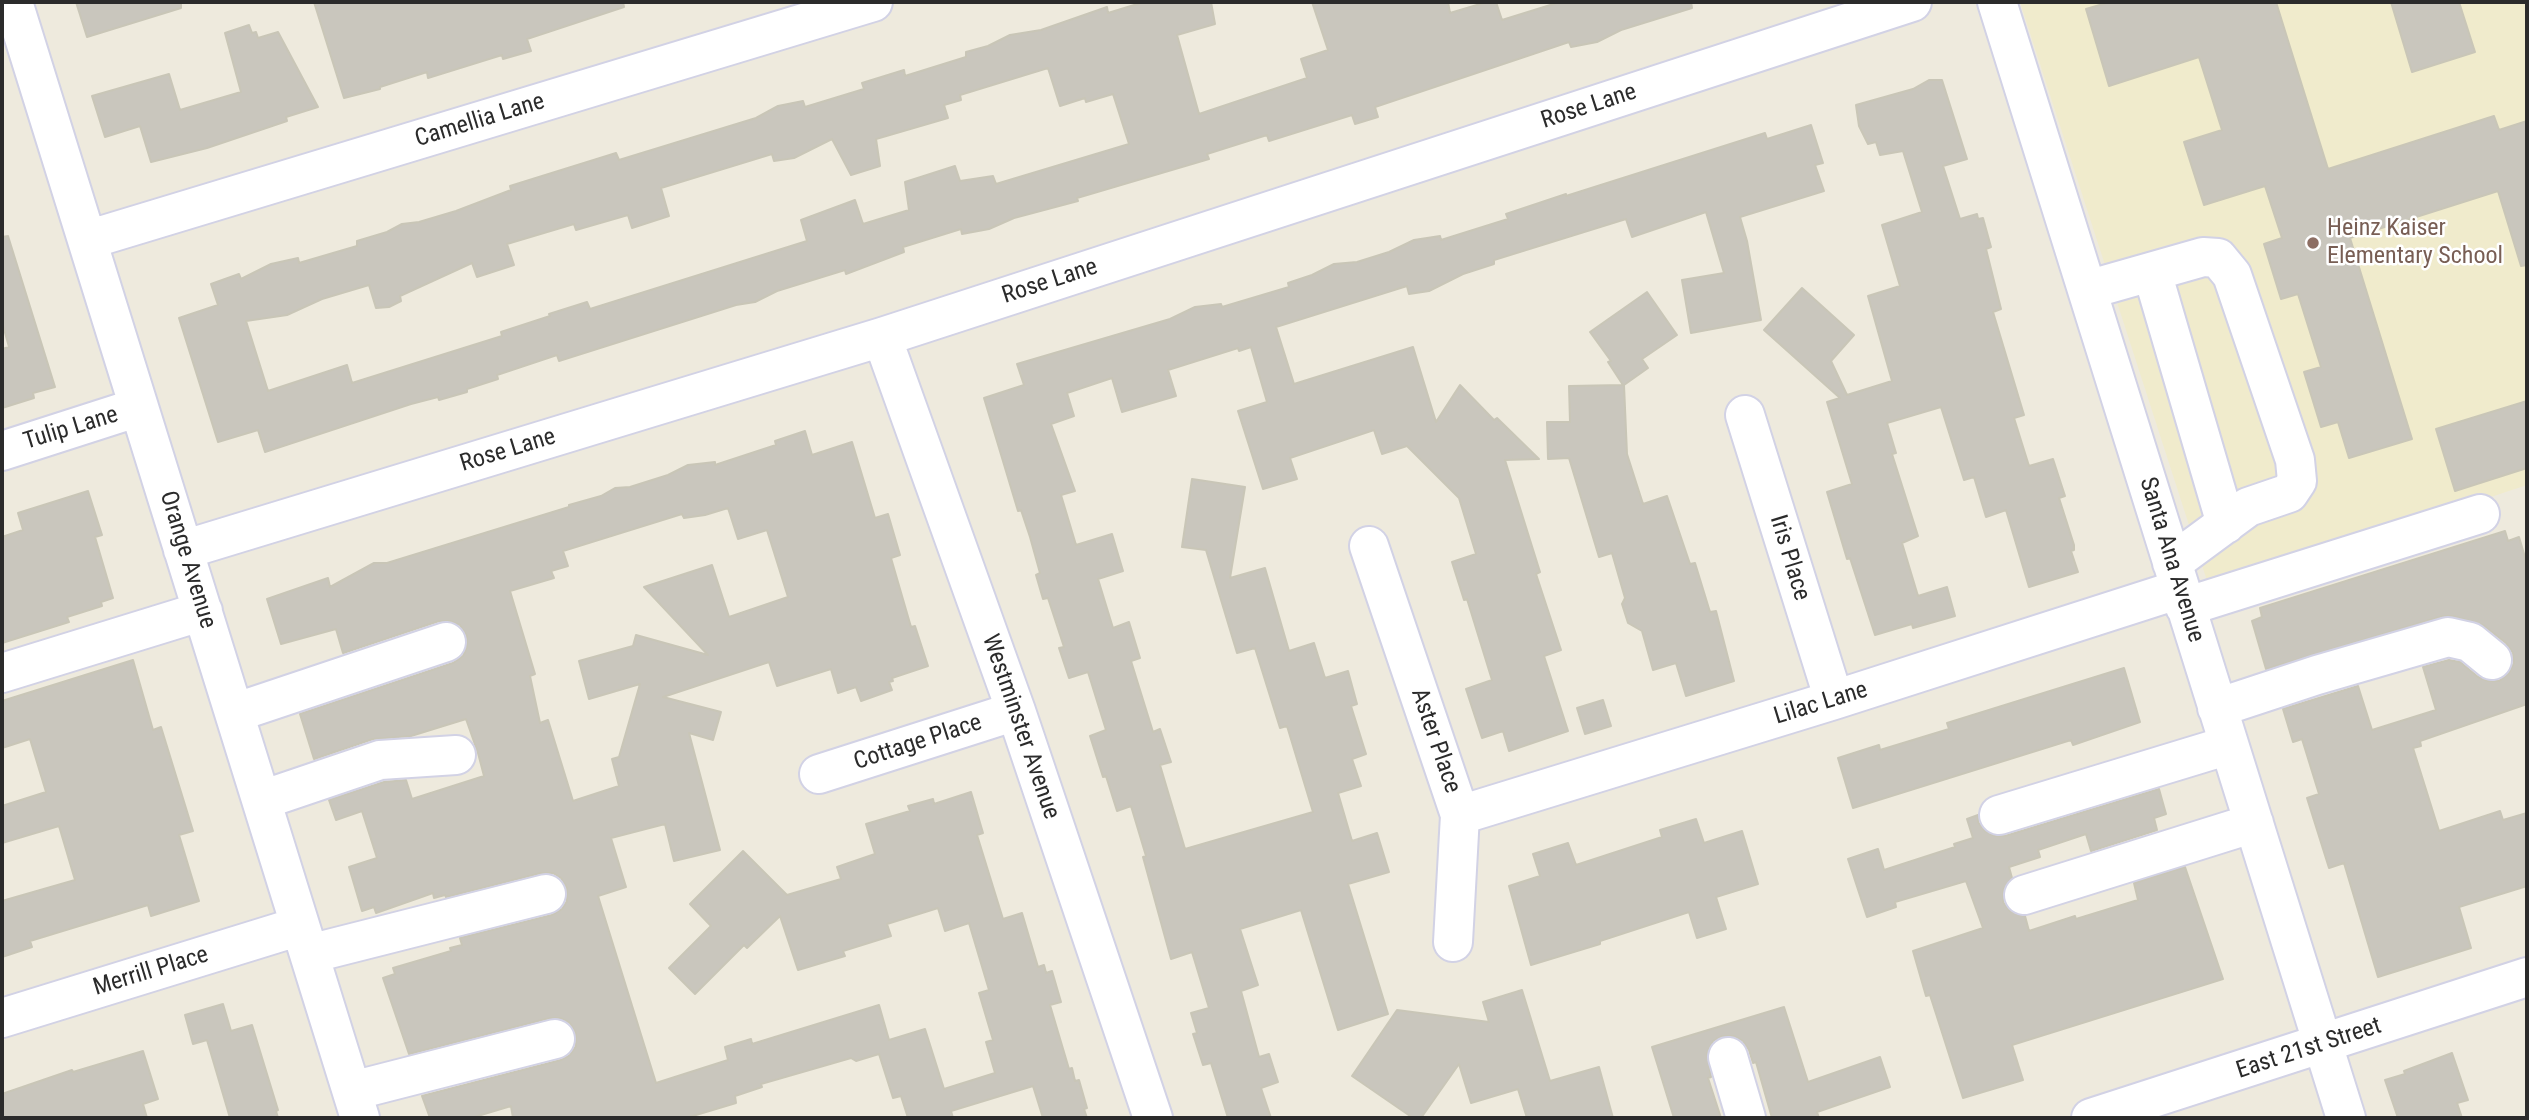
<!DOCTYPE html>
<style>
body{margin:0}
#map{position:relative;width:2529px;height:1120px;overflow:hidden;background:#eeeadd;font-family:"Roboto Condensed",sans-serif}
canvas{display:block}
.frame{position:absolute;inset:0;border:4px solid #2b2b2b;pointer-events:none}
</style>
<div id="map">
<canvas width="2529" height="1120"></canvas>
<div class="frame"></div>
</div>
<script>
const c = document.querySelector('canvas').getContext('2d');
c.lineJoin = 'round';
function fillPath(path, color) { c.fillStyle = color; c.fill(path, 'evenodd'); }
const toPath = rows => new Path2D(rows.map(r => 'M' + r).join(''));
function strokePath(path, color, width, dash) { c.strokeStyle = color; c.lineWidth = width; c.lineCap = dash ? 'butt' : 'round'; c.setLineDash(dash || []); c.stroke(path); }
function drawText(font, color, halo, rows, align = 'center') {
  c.font = font + ' "Roboto Condensed",sans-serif'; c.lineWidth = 5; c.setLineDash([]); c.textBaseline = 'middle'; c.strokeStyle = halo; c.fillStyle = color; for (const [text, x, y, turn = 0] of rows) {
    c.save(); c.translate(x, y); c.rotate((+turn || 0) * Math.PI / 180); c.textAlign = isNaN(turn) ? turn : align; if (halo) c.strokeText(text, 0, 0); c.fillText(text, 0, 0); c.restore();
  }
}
const education = toPath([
 [2020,2,2527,2,2527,485,2210,590]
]);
const building = toPath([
 [76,2,181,2,181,8,87,37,76,2],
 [314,2,623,2,624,7,527,39,531,51,503,59,502,55,428,78,427,72,380,87,380,89,344,98,314,2],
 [1144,2,1211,2,1215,24,1177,35,1199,114,1307,78,1301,59,1328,50,1312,2,1448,2,1450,13,1487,2,1496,2,1502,20,1560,2,1691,2,1692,8,1621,30,1597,42,1571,47,1569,42,1375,107,1378,117,1355,124,1352,115,1269,141,1267,135,1207,154,1209,159,1077,198,1078,201,1014,218,989,229,962,234,961,229,903,247,904,252,846,274,845,270,777,291,755,302,736,305,559,361,557,355,497,375,498,379,467,389,467,392,439,400,438,397,411,404,265,452,258,430,218,442,179,318,218,305,211,284,239,274,241,279,271,264,298,258,299,263,357,246,357,241,387,232,402,224,419,222,456,211,511,190,510,186,616,153,619,160,756,118,778,106,803,101,805,107,864,89,862,83,904,70,905,76,966,57,966,52,988,46,1010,35,1041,30,1107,7,1108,13,1144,2],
 [1048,68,1060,106,1085,98,1086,102,1113,94,1129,144,996,184,993,176,960,181,955,166,905,182,909,210,863,224,855,200,801,220,807,241,590,309,587,302,549,314,550,316,501,332,502,336,352,383,347,365,268,391,246,321,287,315,322,299,369,285,376,308,389,307,401,301,400,296,472,263,477,277,514,265,507,244,574,224,576,230,628,215,632,228,669,216,661,188,772,154,774,161,794,158,832,139,851,175,880,166,876,139,948,118,944,105,961,100,960,95,1048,68],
 [2110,2,2276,2,2328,169,2494,116,2499,130,2527,121,2527,265,2521,266,2498,191,2350,238,2412,439,2349,458,2338,422,2321,427,2304,372,2321,367,2298,294,2281,299,2264,244,2282,238,2265,186,2204,205,2184,142,2222,130,2199,57,2109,86,2086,9,2110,2],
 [2391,2,2459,2,2475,52,2412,72,2391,2],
 [249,25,252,33,256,32,258,38,278,32,318,107,286,117,287,121,207,148,151,162,140,126,105,137,92,96,169,74,180,110,241,92,225,33,249,25],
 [1929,80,1942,80,1967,159,1943,166,1960,219,1977,214,1978,219,1983,218,1991,247,1986,249,2001,309,1993,312,2024,415,2014,418,2029,466,2053,459,2065,496,2059,498,2074,545,2074,550,2071,551,2078,572,2029,587,2006,510,1986,517,1974,477,1964,480,1941,407,1887,423,1896,453,1892,454,1918,536,1902,543,1918,596,1947,587,1955,616,1913,628,1912,624,1875,635,1850,558,1847,559,1827,492,1852,484,1827,402,1840,398,1764,330,1802,288,1854,335,1831,361,1847,395,1892,381,1868,296,1900,286,1882,225,1922,212,1903,151,1880,155,1876,142,1868,144,1859,126,1856,105,1913,89,1929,80],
 [1811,125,1823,163,1815,165,1824,191,1740,217,1747,241,1761,320,1691,333,1682,280,1724,273,1706,212,1632,237,1626,219,1494,260,1494,264,1463,274,1429,291,1409,294,1407,286,1276,327,1294,384,1413,347,1436,422,1460,385,1494,420,1497,418,1539,459,1505,460,1540,572,1536,574,1561,650,1544,656,1568,731,1509,751,1503,731,1482,738,1466,689,1492,680,1467,599,1464,600,1452,562,1476,554,1459,498,1407,446,1382,454,1374,430,1290,458,1297,479,1263,489,1238,411,1267,402,1251,347,1239,351,1238,348,1168,370,1176,396,1122,412,1112,378,1067,393,1074,416,1051,424,1075,491,1061,495,1076,545,1112,534,1123,571,1098,579,1113,628,1129,622,1140,658,1131,661,1153,732,1160,729,1171,762,1160,765,1185,849,1313,812,1287,726,1280,728,1255,648,1237,653,1206,550,1182,547,1192,479,1245,487,1230,578,1265,568,1289,651,1314,643,1325,678,1348,671,1357,704,1351,706,1366,754,1352,759,1361,786,1338,793,1352,841,1377,833,1389,872,1348,884,1388,1014,1338,1030,1301,910,1240,929,1258,985,1241,991,1259,1057,1269,1054,1278,1082,1261,1088,1271,1118,1228,1118,1211,1063,1203,1065,1193,1034,1197,1033,1191,1013,1209,1008,1192,952,1171,959,1143,857,1146,856,1131,806,1117,811,1106,776,1103,777,1090,736,1106,730,1088,672,1069,678,1059,648,1064,647,1048,598,1043,599,1036,575,1040,573,1030,537,1021,510,1018,511,984,398,1024,385,1017,364,1170,319,1195,307,1221,304,1222,307,1289,287,1288,283,1312,275,1334,264,1357,262,1389,252,1414,240,1440,236,1441,240,1508,219,1506,214,1566,194,1566,196,1765,133,1767,139,1811,125],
 [8,236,55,387,33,393,34,398,2,408,2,349,9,347,2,322,2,237,8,236],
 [1647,292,1677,335,1642,359,1648,368,1624,385,1627,454,1643,504,1667,496,1690,564,1695,563,1710,612,1716,611,1734,681,1686,696,1676,663,1653,670,1642,631,1628,623,1622,604,1625,598,1612,553,1599,557,1569,458,1548,459,1547,422,1570,422,1569,386,1623,385,1608,362,1611,361,1590,332,1647,292],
 [2527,401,2527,468,2455,491,2436,429,2527,401],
 [805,431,812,455,852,442,875,518,888,514,900,555,891,558,911,627,915,626,928,666,892,678,893,681,889,682,892,690,861,701,856,687,838,693,831,669,777,686,769,662,663,697,721,712,713,740,689,733,720,850,674,861,665,824,611,838,626,887,598,896,656,1083,728,1060,725,1047,751,1039,752,1044,879,1005,889,1040,925,1029,944,1089,995,1073,986,1042,993,1040,979,993,989,990,969,923,945,931,938,908,887,924,891,936,843,951,845,956,798,970,780,916,747,948,744,945,695,994,669,968,711,926,690,904,743,851,787,895,841,879,837,867,875,854,866,824,910,811,908,806,933,799,934,804,971,792,983,833,977,835,1003,919,1022,913,1038,967,1044,965,1046,973,1052,971,1061,1002,1050,1005,1069,1069,1072,1068,1075,1081,1079,1080,1087,1108,1084,1109,1087,1118,1043,1118,1033,1086,951,1111,953,1118,908,1118,901,1096,893,1098,879,1054,856,1061,851,1058,761,1084,762,1087,735,1096,736,1103,686,1118,513,1118,511,1106,471,1118,430,1118,422,1096,561,1060,570,1055,576,1046,576,1033,570,1023,560,1018,550,1018,409,1054,383,978,395,974,393,968,451,951,450,948,462,945,460,938,552,915,562,909,567,901,567,888,561,878,553,873,541,873,446,897,445,895,434,898,433,893,376,913,374,907,362,911,349,867,377,858,362,811,336,820,329,800,384,782,406,780,412,799,484,776,478,753,466,719,411,736,373,739,314,759,300,714,453,663,463,656,467,647,467,636,460,625,450,621,439,621,343,653,336,629,281,644,267,599,328,578,330,587,374,563,387,563,569,507,569,505,601,496,615,488,630,487,668,475,688,465,715,462,715,465,776,445,775,441,805,431],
 [728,508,738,539,767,530,788,597,729,617,712,565,644,587,708,655,636,635,633,646,579,661,589,699,640,684,619,757,612,759,619,786,573,801,548,720,540,723,530,676,535,674,510,591,554,578,551,571,568,566,563,551,682,514,684,518,705,515,728,508],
 [88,491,102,535,95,537,113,598,101,602,102,606,67,617,69,622,2,643,2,537,23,530,18,513,88,491],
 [2505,531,2508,541,2519,537,2527,564,2527,704,2420,741,2421,746,2413,748,2439,831,2500,811,2503,820,2527,813,2527,886,2459,907,2471,948,2378,977,2344,863,2329,868,2307,798,2319,794,2302,739,2293,742,2283,709,2358,686,2372,730,2436,710,2423,667,2449,660,2460,662,2478,677,2488,681,2499,681,2509,673,2514,663,2513,653,2506,643,2483,625,2453,616,2443,616,2266,669,2252,621,2262,617,2260,608,2505,531],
 [133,660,153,730,161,727,193,831,179,835,199,901,151,916,148,905,30,941,32,947,2,957,2,901,75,880,59,826,2,843,2,806,46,792,30,739,2,748,2,701,133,660],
 [2124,668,2140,722,2073,745,2071,740,1853,808,1838,758,1879,745,1880,750,1949,729,1947,723,2124,668],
 [1603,700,1611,726,1585,734,1577,708,1603,700],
 [2159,789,2166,814,2154,818,2157,830,2091,851,2086,834,2038,850,2040,857,2009,867,2012,878,2003,890,2003,902,2010,911,2025,916,2029,931,2075,916,2076,919,2138,900,2134,883,2185,867,2223,979,2012,1045,2023,1080,1963,1098,1930,995,1926,996,1913,951,1983,928,1966,881,1895,902,1896,907,1867,917,1848,859,1878,849,1884,870,1955,847,1954,844,1973,838,1967,819,1978,815,1978,822,1985,831,1995,836,2005,836,2159,789],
 [1696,819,1704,843,1742,831,1758,884,1716,897,1726,929,1697,938,1689,912,1600,941,1600,944,1531,965,1509,886,1540,876,1533,854,1568,843,1576,865,1662,837,1660,830,1696,819],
 [1522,990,1550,1081,1599,1067,1613,1118,1527,1118,1518,1089,1471,1103,1459,1064,1421,1118,1413,1118,1352,1076,1397,1010,1489,1022,1483,1002,1522,990],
 [223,1004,231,1031,252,1025,278,1110,276,1111,278,1118,230,1118,207,1040,193,1044,185,1015,223,1004],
 [1784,1007,1808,1082,1880,1057,1890,1087,1817,1112,1819,1118,1772,1118,1756,1062,1753,1063,1749,1050,1743,1041,1734,1036,1722,1036,1713,1041,1707,1053,1711,1077,1708,1078,1721,1118,1674,1118,1652,1047,1784,1007],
 [143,1051,158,1099,143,1104,147,1118,2,1118,2,1094,72,1070,73,1072,143,1051],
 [2452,1053,2468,1100,2457,1103,2462,1118,2398,1118,2385,1080,2405,1074,2404,1071,2452,1053]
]);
const minor = toPath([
 [13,2,360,1118],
 [1997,2,2346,1118],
 [87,240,873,2],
 [2152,272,2226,524],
 [2087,290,2203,257,2218,258,2232,275,2295,460,2297,481,2289,493,2248,507,2172,563],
 [882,337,1016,711,1153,1118],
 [1745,415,1834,700],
 [2,451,139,407],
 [1369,546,1460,815,1453,942],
 [183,550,882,337,1912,2],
 [2185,607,2480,514],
 [2,673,203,611],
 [2217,708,2317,675,2448,637,2470,642,2492,660],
 [234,713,446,642],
 [819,774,1016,711],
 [262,800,380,760,456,755],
 [1460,815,1834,700,2180,589],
 [1999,815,2229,745],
 [2024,895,2254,823],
 [309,954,546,894],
 [2,1018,300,926],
 [1728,1057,1746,1118],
 [352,1091,555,1039],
 [2091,1118,2527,977]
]);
const markers = [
 [2313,243,7,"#8d6e63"]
];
const streetNames = [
 ["Rose Lane",1589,107,-18],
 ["Camellia Lane",480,121,-17],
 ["Rose Lane",1050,282,-18],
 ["Tulip Lane",71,429,-17],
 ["Rose Lane",508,451,-17],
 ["Iris Place",1789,558,73],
 ["Orange Avenue",187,560,73],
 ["Santa Ana Avenue",2171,560,73],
 ["Lilac Lane",1821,704,-17],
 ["Westminster Avenue",1020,727,71],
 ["Aster Place",1435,741,71],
 ["Cottage Place",918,743,-18],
 ["Merrill Place",151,972,-17],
 ["East 21st Street",2309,1049,-18]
];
const educationNames = [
 ["Heinz Kaiser",2327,229],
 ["Elementary School",2327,257]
];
fillPath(education, '#f0ebcc');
fillPath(building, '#c9c6bd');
strokePath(building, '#c9c6b7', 2);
strokePath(minor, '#d2d2e5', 42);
strokePath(minor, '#fff', 38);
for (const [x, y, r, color] of markers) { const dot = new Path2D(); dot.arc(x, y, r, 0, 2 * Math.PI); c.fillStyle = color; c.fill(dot); strokePath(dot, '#fff', 2.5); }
drawText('24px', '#2b2b2b', '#fff', streetNames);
drawText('24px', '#785e54', '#fff', educationNames, 'left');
</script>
